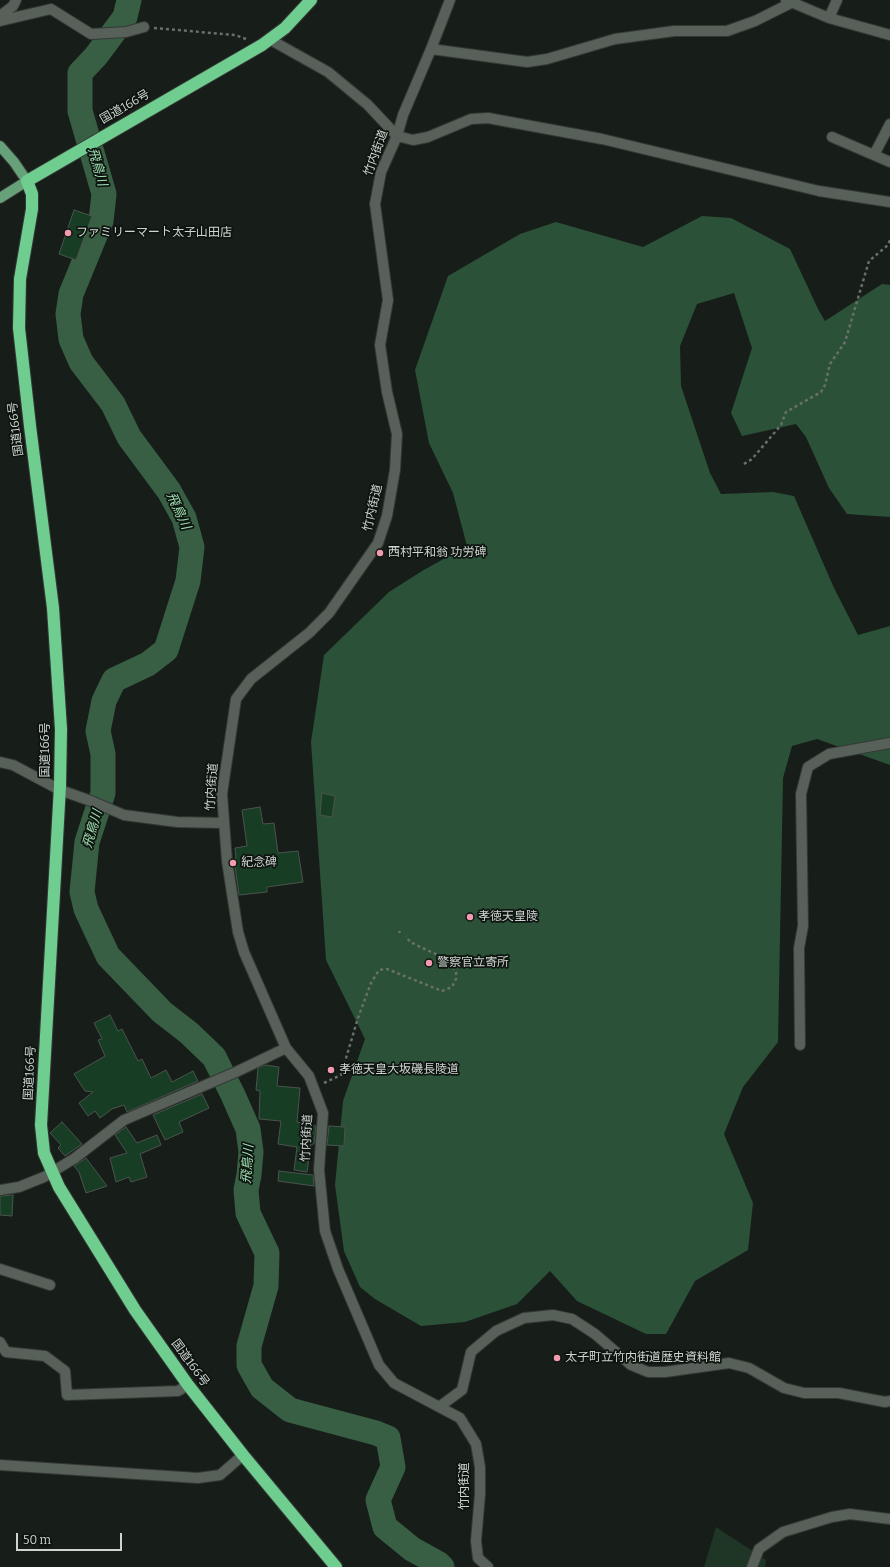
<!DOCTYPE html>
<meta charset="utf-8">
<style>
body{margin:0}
#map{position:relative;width:890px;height:1567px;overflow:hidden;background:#171e19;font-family:Bitter,serif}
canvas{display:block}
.scale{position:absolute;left:16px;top:1533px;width:106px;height:18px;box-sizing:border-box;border:2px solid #cfd4d0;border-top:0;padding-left:5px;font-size:12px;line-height:14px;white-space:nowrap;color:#cfd4d0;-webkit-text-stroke:3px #0e1510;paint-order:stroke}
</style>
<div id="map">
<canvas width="890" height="1567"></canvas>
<div class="scale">50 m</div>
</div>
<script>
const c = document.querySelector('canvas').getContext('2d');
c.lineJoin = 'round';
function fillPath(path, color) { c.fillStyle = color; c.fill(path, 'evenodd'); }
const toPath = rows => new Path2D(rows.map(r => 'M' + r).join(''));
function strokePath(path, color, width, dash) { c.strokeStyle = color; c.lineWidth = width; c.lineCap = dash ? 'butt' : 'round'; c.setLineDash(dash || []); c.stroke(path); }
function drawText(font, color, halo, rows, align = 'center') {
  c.font = font + ' Bitter,"Noto Sans JP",serif'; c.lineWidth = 3.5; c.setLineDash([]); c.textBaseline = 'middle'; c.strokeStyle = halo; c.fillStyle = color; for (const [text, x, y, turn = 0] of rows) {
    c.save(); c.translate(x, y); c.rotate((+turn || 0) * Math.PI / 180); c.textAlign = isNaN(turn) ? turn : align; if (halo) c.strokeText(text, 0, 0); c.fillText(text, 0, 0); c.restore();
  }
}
const green = toPath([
 [716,1527,766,1560,765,1567,704,1567]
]);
const forest = toPath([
 [702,216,731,218,790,249,818,309,825,321,882,284,890,285,890,517,847,514,829,488,806,437,796,424,742,436,731,413,752,348,734,293,697,304,680,346,681,386,710,473,721,494,773,492,794,496,834,588,858,635,890,626,890,765,817,739,792,746,783,778,778,1042,743,1087,724,1134,753,1203,748,1250,695,1281,666,1334,646,1334,577,1301,550,1271,517,1304,465,1322,421,1326,375,1299,360,1287,344,1251,335,1185,343,1101,365,1039,326,960,311,742,324,655,389,592,422,571,467,546,453,493,429,443,415,370,448,276,520,234,556,222,643,247]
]);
const river = toPath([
 [129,0,125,17,96,56,80,73,80,111,104,194,101,221,71,294,68,314,71,339,81,362,113,404,129,437,169,491,184,518,192,547,188,581,166,650,148,664,114,680,104,701,98,731,103,754,103,793,87,842,82,892,86,909,108,956,162,1012,189,1033,214,1057,233,1095,248,1129,251,1152,249,1175,246,1190,248,1213,267,1253,266,1286,249,1346,249,1365,262,1388,290,1410,376,1433,388,1438,393,1467,378,1500,385,1527,412,1549,439,1564,442,1567]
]);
const building = toPath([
 [74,210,92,216,76,260,59,254,74,210],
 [322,793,335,796,332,817,320,815,322,793],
 [260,807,263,824,274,823,278,853,298,851,303,882,267,887,267,892,239,895,234,859,236,858,235,848,247,846,242,810,260,807],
 [110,1015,118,1031,122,1029,138,1061,142,1059,151,1078,166,1070,172,1082,193,1071,198,1081,127,1112,124,1105,112,1109,100,1118,95,1111,88,1116,79,1103,93,1092,85,1091,74,1074,105,1056,98,1040,102,1039,94,1023,110,1015],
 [265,1065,279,1067,277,1086,300,1088,297,1122,316,1126,314,1144,311,1144,307,1172,294,1170,297,1147,278,1144,281,1121,259,1119,260,1091,256,1090,258,1068,265,1065],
 [202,1094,209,1108,179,1122,183,1132,165,1140,153,1115,202,1094],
 [62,1122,82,1144,65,1156,58,1148,61,1145,50,1133,62,1122],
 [329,1126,345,1127,344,1146,327,1145,329,1126],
 [126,1127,137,1143,157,1135,161,1145,140,1154,147,1177,131,1182,129,1177,116,1182,110,1158,127,1153,115,1135,126,1127],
 [86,1158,107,1186,86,1193,79,1172,74,1166,86,1158],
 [279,1171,313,1175,314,1186,278,1181,279,1171],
 [13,1195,12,1216,0,1215,0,1196,13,1195]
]);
const path = toPath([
 [154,28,235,35,246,39],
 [744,464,752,459,781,425,786,412,821,392,825,385,830,364,845,342,869,261,888,245,890,240],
 [399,931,400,933],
 [324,1083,341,1075,358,1018,371,983,379,970,387,969,442,991,452,987,456,979,456,972,452,965,446,959,410,942,406,936]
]);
const minor = toPath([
 [450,0,431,49,403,115,397,136,381,172,375,204,388,300,380,345,387,392,397,434,395,470,387,516,378,543,329,613,309,633,251,679,236,699,222,794,227,861,238,932,244,952,286,1048,309,1076,323,1113,319,1170,325,1231,338,1269,379,1365,394,1383,460,1418,476,1444,480,1467,480,1494,476,1541,478,1558,488,1567],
 [786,0,829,18,890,35],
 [0,16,13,6,16,0],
 [829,18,837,0],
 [0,21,51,9,91,34,126,32,144,27],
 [269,39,328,72,368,105,397,136,413,140,428,137,471,119,488,118,602,139,819,191,890,202],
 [431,49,527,62,547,59,615,39,674,31,727,31,755,21,791,3],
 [832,137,890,162],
 [874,155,890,124],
 [0,762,13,765,60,790,91,801,124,815,177,822,223,823],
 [800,1045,799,948,803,926,801,794,808,767,829,754,890,743],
 [0,1190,19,1187,44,1177,75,1158,124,1120,236,1072,286,1048],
 [0,1269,50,1285],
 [0,1342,6,1352,45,1356,65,1371,67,1395,178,1391,188,1385],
 [439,1407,462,1390,471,1352,496,1331,524,1318,553,1315,572,1319,595,1334,631,1365,648,1372,665,1372,729,1363,749,1368,784,1388,804,1393,839,1393,885,1402,890,1401],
 [0,1465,198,1478,220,1475,243,1455],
 [752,1567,759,1549,783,1532,832,1517,850,1514,890,1519]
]);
const major = toPath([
 [0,146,14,162,27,181,0,198]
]);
const highway = toPath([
 [311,0,285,28,262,45,27,181,32,194,32,209,20,279,19,328,30,426,53,608,61,729,60,786,41,1125,44,1153,59,1187,135,1310,188,1385,243,1455,336,1567]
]);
const markers = [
 [68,233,4,"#f29ab0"],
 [380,553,4,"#f29ab0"],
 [233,863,4,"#f29ab0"],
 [470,917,4,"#f29ab0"],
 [429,963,4,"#f29ab0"],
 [331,1070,4,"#f29ab0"],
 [557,1358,4,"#f29ab0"]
];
const streetNames = [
 ["国道166号",125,107,-30],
 ["竹内街道",376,153,-70],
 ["国道166号",16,429,-97],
 ["竹内街道",373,508,-77],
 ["国道166号",46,750,-90],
 ["竹内街道",212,787,-86],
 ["国道166号",30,1073,-87],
 ["竹内街道",307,1138,-87],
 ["国道166号",190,1363,54],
 ["竹内街道",465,1486,-90]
];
const poiNames = [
 ["ファミリーマート太子山田店",76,233],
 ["西村平和翁 功労碑",388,553],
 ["紀念碑",241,863],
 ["孝徳天皇陵",478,917],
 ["警察官立寄所",437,963],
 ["孝徳天皇大坂磯長陵道",339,1070],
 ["太子町立竹内街道歴史資料館",565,1358]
];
const waterNames = [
 ["飛鳥川",97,167,74],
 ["飛鳥川",178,511,65],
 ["飛鳥川",93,829,-74],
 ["飛鳥川",248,1164,-86]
];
fillPath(green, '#1f3526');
fillPath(forest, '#2b5138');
strokePath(river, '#385e44', 25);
fillPath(building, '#173e25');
strokePath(building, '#4b534d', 1);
strokePath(minor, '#353936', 12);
strokePath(major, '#353936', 12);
strokePath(highway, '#353936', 14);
strokePath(path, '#696f6a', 2.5, [3, 3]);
strokePath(minor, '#576059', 10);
strokePath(major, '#66a17a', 10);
strokePath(highway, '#70cd90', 12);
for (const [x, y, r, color] of markers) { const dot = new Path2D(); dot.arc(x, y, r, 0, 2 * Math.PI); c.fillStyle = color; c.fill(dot); strokePath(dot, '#0e1510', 1.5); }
drawText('12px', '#cfd4d0', '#0e1510', streetNames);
drawText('12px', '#cfd4d0', '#0e1510', poiNames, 'left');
drawText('italic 13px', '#9fe0b2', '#0e1510', waterNames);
</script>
